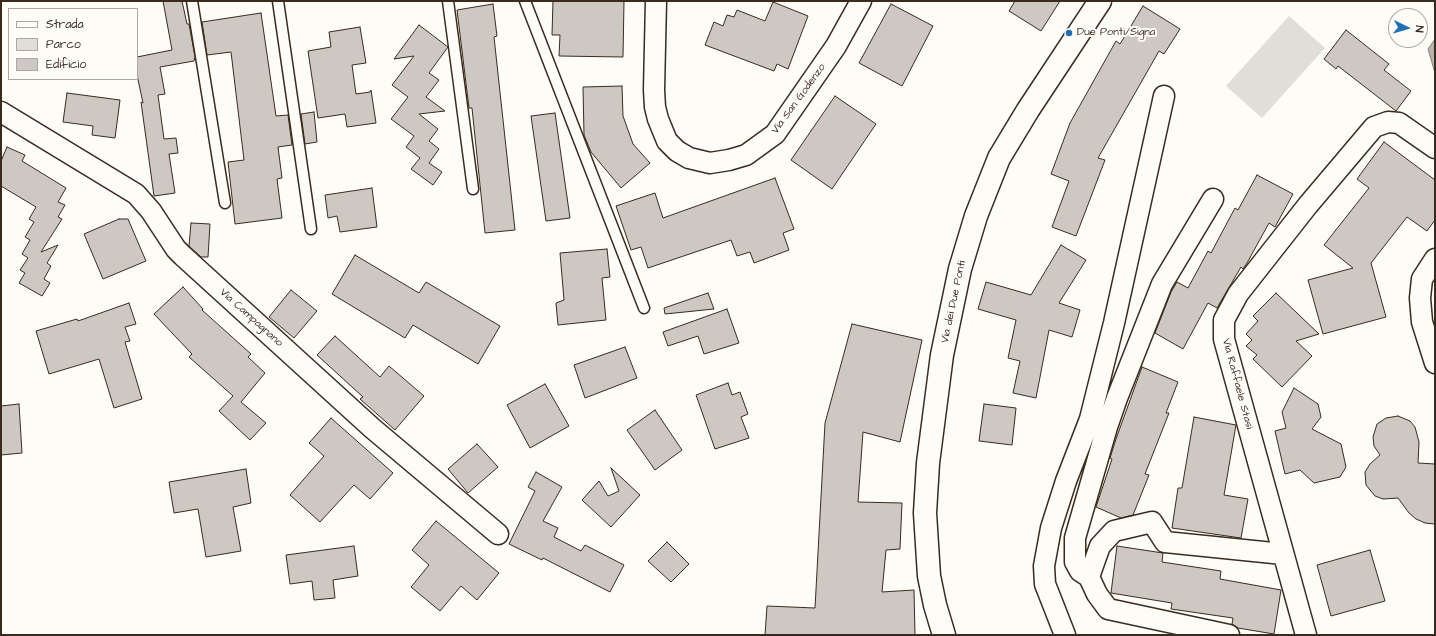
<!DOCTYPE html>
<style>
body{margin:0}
#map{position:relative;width:1436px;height:636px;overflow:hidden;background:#fdfcf7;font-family:"Architects Daughter",sans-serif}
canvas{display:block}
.frame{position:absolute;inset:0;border:2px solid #3b2a1e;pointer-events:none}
.legend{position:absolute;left:8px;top:8px;width:130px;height:72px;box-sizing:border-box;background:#fdfcf7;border:1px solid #afa8a0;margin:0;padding:5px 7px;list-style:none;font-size:12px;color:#3b2a1e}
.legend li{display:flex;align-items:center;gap:8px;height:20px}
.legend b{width:20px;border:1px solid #afa8a0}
.north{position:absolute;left:1388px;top:8px;width:40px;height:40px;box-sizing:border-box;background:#fdfcf7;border:1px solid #afa8a0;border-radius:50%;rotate:95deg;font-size:11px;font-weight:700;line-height:16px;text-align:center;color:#3b2a1e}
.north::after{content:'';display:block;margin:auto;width:14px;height:18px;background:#1f6fb2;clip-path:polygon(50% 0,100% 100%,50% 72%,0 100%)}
</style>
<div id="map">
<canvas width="1436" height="636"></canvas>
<div class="frame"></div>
<ul class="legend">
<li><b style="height:5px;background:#fdfcf7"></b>Strada</li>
<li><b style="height:11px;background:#e1ded7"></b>Parco</li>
<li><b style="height:11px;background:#cdc8c2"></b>Edificio</li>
</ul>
<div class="north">N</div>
</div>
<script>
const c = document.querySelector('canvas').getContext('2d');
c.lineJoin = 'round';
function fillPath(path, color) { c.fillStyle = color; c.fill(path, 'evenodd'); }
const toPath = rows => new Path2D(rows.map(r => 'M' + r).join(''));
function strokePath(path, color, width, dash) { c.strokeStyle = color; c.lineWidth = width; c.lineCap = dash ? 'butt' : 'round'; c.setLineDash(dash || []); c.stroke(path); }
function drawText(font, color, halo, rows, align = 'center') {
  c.font = font + ' "Architects Daughter",sans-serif'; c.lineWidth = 4; c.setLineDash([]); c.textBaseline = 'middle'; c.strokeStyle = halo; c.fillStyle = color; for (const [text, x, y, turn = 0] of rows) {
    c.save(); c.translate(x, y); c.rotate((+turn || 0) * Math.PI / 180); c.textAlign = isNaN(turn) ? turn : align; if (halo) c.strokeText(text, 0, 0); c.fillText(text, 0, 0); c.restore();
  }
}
const green = toPath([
 [1289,16,1325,48,1262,118,1226,86]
]);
const water = toPath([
 [1435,39,1435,73,1428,49,1435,39]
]);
const building = toPath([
 [163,1,182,1,187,24,189,24,195,57,194,61,160,67,165,94,158,95,164,139,176,138,178,153,169,154,175,193,154,196,141,102,143,103,137,75,137,57,172,50,163,1],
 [553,1,624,1,623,57,559,56,560,35,552,35,553,1],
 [1015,1,1060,1,1041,31,1009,11,1015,1],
 [773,2,808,16,788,69,777,64,774,71,705,45,714,22,723,26,727,15,734,17,737,10,765,21,773,2],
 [493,4,497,36,494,37,515,230,485,233,472,108,469,108,457,10,493,4],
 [891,4,933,26,902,86,859,63,891,4],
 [1143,6,1180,29,1164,54,1159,51,1098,158,1105,160,1076,236,1052,227,1069,181,1051,174,1070,123,1116,41,1120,44,1143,6],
 [261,13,276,116,288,115,292,145,278,147,282,178,277,179,282,218,235,224,228,162,244,160,231,52,207,55,202,22,261,13],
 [419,25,448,47,429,73,439,80,426,97,445,111,419,114,438,129,429,141,439,149,429,163,442,172,433,185,411,169,420,158,406,147,414,136,391,119,408,97,392,85,414,56,394,59,419,25],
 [360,27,366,63,352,65,356,94,370,92,371,90,376,123,347,127,345,114,318,118,308,51,331,47,329,32,360,27],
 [1346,30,1389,64,1384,70,1411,91,1396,111,1338,66,1336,69,1324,59,1346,30],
 [622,86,623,116,633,144,650,163,621,188,591,152,584,135,583,87,622,86],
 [67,93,120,100,115,138,92,135,93,126,63,122,67,93],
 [835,96,876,124,832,189,791,160,835,96],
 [314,112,317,142,305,144,301,114,314,112],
 [555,113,570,218,546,221,531,116,555,113],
 [1384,142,1435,180,1435,220,1427,231,1407,217,1371,263,1386,317,1323,334,1308,280,1353,268,1324,245,1369,188,1357,179,1384,142],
 [7,147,25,155,22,161,66,188,58,202,65,205,58,217,62,219,41,252,58,245,47,263,51,266,44,279,50,283,42,296,19,283,25,273,20,270,28,258,22,254,30,240,25,237,34,222,29,219,36,207,1,186,1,161,7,147],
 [1257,175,1293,194,1275,227,1269,223,1247,263,1243,269,1241,267,1217,308,1208,303,1183,349,1155,333,1171,292,1177,282,1188,288,1208,251,1211,253,1235,208,1238,210,1257,175],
 [775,178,794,229,783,233,789,250,754,263,750,252,737,256,731,240,648,268,641,247,631,250,616,206,655,193,663,218,775,178],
 [372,188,377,227,340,232,337,216,328,218,325,195,372,188],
 [119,219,128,219,146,261,103,279,84,234,119,219],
 [191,223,210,224,208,257,201,257,189,246,191,223],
 [1061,245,1086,260,1059,303,1080,310,1072,337,1049,330,1036,398,1013,393,1020,361,1008,358,1016,320,978,309,986,282,1031,295,1061,245],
 [607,249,610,277,602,278,606,320,558,325,556,303,564,300,560,253,607,249],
 [355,255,419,293,426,282,500,326,478,364,413,325,405,338,332,294,355,255],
 [183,287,203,309,202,310,251,354,248,357,265,373,241,402,266,423,250,440,219,411,233,396,189,357,192,354,154,314,183,287],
 [291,290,317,311,294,338,269,317,291,290],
 [708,293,714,309,665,314,664,308,708,293],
 [1276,293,1319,334,1296,341,1312,356,1282,387,1253,359,1257,355,1246,346,1252,340,1246,334,1258,321,1253,316,1276,293],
 [129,303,136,324,125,327,130,341,125,342,142,399,114,408,99,359,49,374,36,331,77,319,78,321,129,303],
 [727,309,739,343,704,354,698,336,668,346,663,332,727,309],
 [852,324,922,340,900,442,863,432,858,502,902,503,900,549,886,550,882,592,914,590,915,635,765,635,767,606,815,608,825,423,852,324],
 [335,336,380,377,389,366,424,396,395,430,360,399,363,397,317,355,335,336],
 [625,347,637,378,585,398,574,365,625,347],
 [1142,367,1178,382,1166,413,1169,413,1145,474,1149,475,1133,515,1121,518,1096,507,1112,459,1110,458,1116,439,1142,367],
 [728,383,732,395,740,392,748,414,741,417,749,438,715,449,696,395,728,383],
 [545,384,569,426,530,448,507,405,545,384],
 [1294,388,1318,404,1321,417,1312,429,1341,444,1346,467,1340,477,1314,483,1300,470,1285,474,1275,431,1286,428,1282,412,1294,388],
 [19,404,22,453,1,455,1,406,19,404],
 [984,404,1016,408,1012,445,979,441,984,404],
 [655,410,682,450,655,470,627,430,655,410],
 [1398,416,1410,421,1415,427,1419,442,1418,463,1435,464,1435,524,1425,523,1416,519,1409,513,1398,498,1383,499,1375,496,1366,485,1365,472,1370,464,1380,455,1374,446,1373,437,1377,424,1386,418,1398,416],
 [1194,417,1236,425,1224,495,1248,499,1241,538,1172,528,1178,488,1182,488,1194,417],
 [331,418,393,473,370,499,354,485,320,522,290,495,324,456,309,443,331,418],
 [477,444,498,467,468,493,448,469,477,444],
 [611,468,640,495,611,527,582,500,599,481,608,496,619,491,611,468],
 [246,469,251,503,233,507,241,551,206,557,198,509,174,513,169,482,246,469],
 [536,472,562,487,543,521,558,528,554,537,581,551,585,545,624,565,610,592,543,558,542,560,509,544,535,491,528,487,536,472],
 [436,521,499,573,477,600,461,586,440,611,411,587,429,565,412,550,436,521],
 [667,542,689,564,671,582,648,561,667,542],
 [354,546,358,576,333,580,335,598,314,600,312,581,290,584,286,555,354,546],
 [1117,546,1163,553,1162,562,1221,571,1220,579,1281,590,1274,634,1238,628,1232,624,1233,618,1171,609,1172,603,1111,593,1117,546],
 [1370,550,1385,601,1331,616,1317,565,1370,550]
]);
const service = toPath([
 [192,1,225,203],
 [278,1,311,229],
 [448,1,473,189],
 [525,1,644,308]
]);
const minor = toPath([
 [656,1,654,90,655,107,658,119,667,141,677,151,689,158,710,163,729,160,746,155,775,134,836,46,861,1],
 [1,112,136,194,151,211,176,249,183,256,372,428,498,534],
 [1213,199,1162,284,1117,398,1107,427,1075,538,1075,562,1080,571,1089,577,1097,594,1108,609,1229,635],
 [1435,259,1422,279,1420,298,1422,322,1435,363],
 [1107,427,1090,419,1114,323,1164,96],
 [1089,577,1100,546,1114,531,1152,522,1165,542,1283,554],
 [1065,635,1045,584,1044,566,1051,528,1066,481,1090,419],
 [1306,635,1224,339,1224,320,1238,294,1308,205,1374,127,1388,122,1399,123,1435,148]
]);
const tertiary = toPath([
 [944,635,935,605,929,576,925,513,928,463,942,355,960,269,976,216,999,158,1028,110,1100,1]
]);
const markers = [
 [1069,33,4,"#1f6fb2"]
];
const poiNames = [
 ["Due Ponti/Signa",1077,33]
];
const streetNames = [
 ["Via San Godenzo",799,99,-54],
 ["Via dei Due Ponti",954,302,-78],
 ["Via Campagnano",251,318,42],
 ["Via Raffaele Stasi",1237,384,75]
];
fillPath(green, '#e1ded7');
fillPath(water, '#bbb4ad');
strokePath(water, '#887d74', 1);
fillPath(building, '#cdc8c2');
strokePath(building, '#3b2a1e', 1);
strokePath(service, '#3b2a1e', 13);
strokePath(minor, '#3b2a1e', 23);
strokePath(tertiary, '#3b2a1e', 25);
strokePath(service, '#fdfcf7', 10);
strokePath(minor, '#fdfcf7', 20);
strokePath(tertiary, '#fdfcf7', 22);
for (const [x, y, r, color] of markers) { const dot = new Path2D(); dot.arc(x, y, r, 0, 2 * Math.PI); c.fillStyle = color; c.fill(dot); strokePath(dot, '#fdfcf7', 1.5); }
drawText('11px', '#3b2a1e', '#fdfcf7', poiNames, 'left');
drawText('11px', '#3b2a1e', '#fdfcf7', streetNames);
</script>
